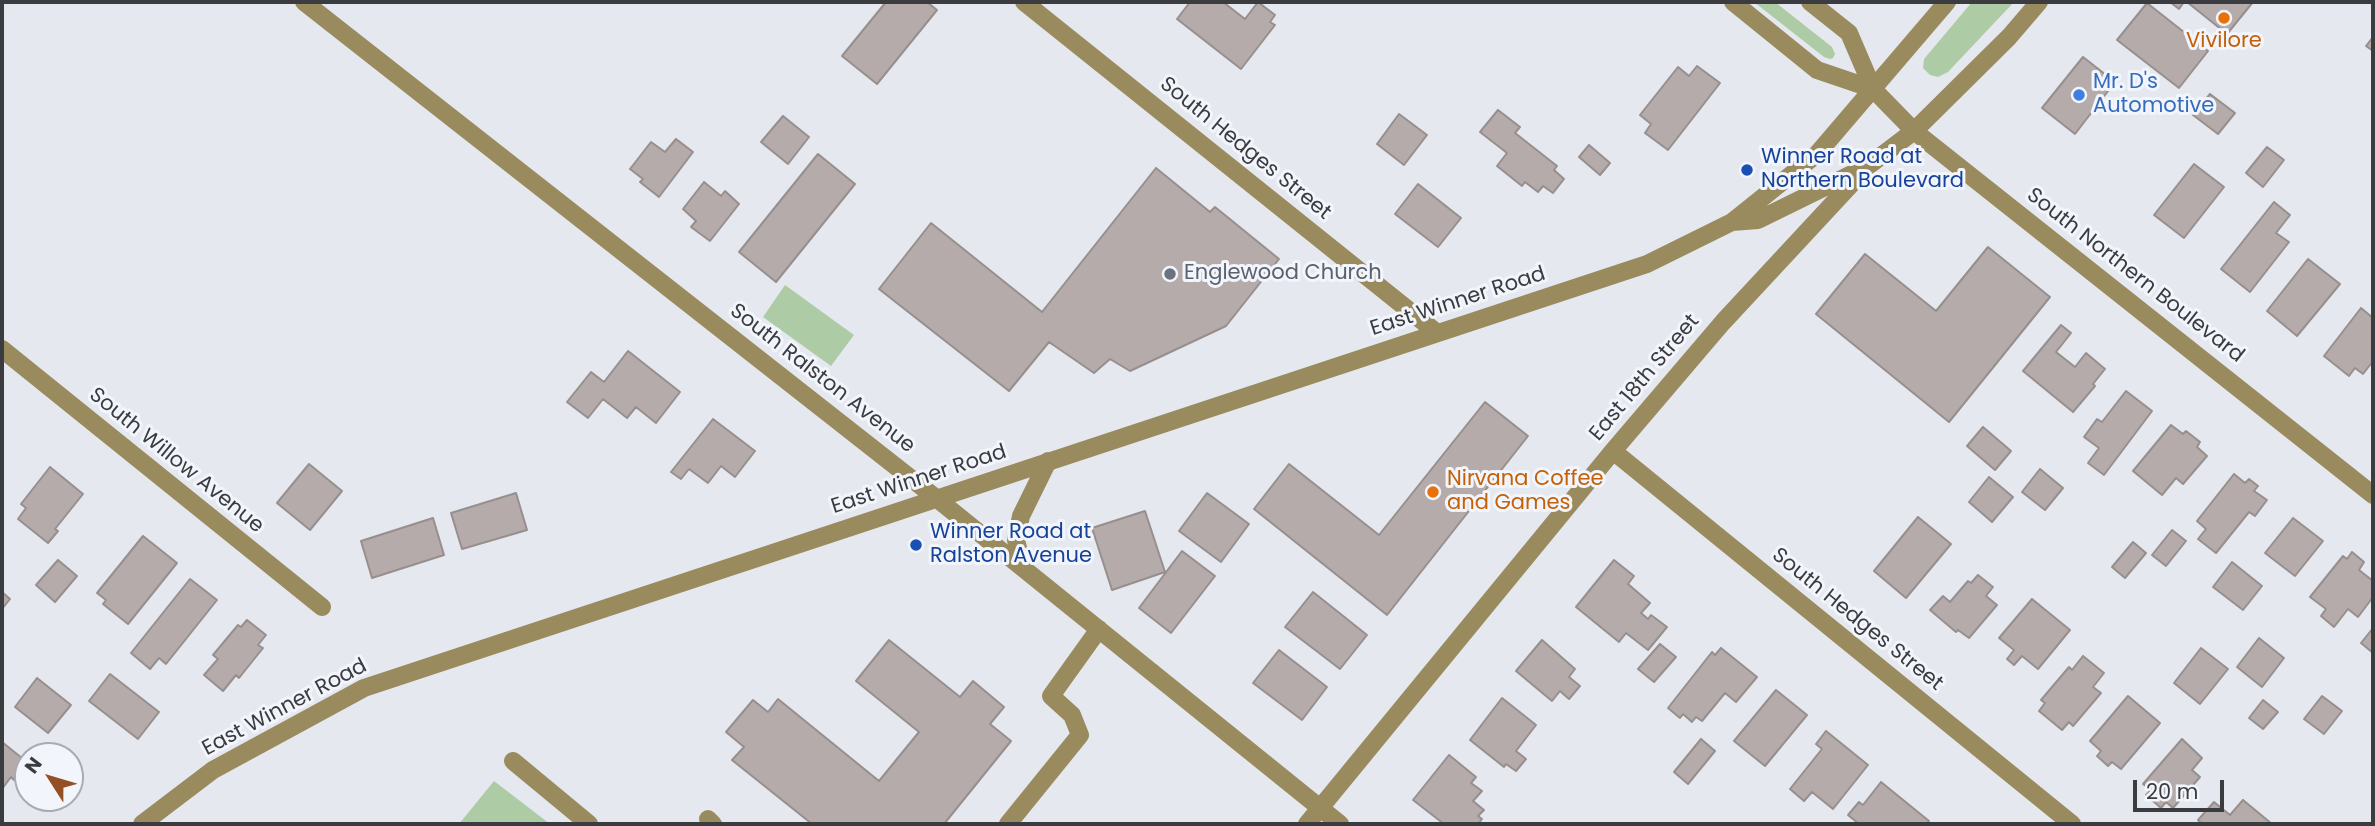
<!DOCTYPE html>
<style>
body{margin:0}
#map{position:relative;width:2375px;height:826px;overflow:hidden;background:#e5e8ef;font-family:Poppins,sans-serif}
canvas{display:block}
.frame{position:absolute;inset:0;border:4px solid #3b3c3f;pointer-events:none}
.north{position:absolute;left:14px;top:742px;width:70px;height:70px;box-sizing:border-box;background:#f2f5fc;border:2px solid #a9abb0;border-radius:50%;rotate:307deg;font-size:19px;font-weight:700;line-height:28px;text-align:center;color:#3b3c3f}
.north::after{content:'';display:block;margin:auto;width:24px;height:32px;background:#944f25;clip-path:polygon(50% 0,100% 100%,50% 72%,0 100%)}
.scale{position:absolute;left:2133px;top:780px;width:91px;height:32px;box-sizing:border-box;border:4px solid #3b3c3f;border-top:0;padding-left:9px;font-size:21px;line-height:24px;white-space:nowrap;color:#3b3c3f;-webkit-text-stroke:5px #f2f5fc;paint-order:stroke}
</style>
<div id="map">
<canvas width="2375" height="826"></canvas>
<div class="frame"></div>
<div class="north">N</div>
<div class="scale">20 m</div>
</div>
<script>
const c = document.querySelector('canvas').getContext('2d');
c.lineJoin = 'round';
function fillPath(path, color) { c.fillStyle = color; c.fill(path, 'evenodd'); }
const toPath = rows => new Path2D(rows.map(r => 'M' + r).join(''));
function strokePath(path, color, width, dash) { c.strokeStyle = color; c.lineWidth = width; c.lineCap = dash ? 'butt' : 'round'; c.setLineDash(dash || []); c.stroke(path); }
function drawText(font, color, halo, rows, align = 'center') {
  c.font = font + ' Poppins,sans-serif'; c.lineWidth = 6; c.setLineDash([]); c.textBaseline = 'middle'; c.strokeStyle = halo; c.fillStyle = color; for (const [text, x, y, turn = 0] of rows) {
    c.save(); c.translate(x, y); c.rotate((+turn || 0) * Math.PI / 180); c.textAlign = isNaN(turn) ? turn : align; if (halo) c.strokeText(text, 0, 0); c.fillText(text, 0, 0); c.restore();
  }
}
const green = toPath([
 [1754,2,1775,2,1832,47,1835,54,1833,58,1830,59,1824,57],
 [1972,2,2014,2,1948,72,1938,77,1930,75,1923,68,1924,59],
 [785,285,854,335,831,366,763,317],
 [494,781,550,824,459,824]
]);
const building = toPath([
 [886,2,927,2,937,10,877,84,842,56,886,2],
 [1190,2,1223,2,1245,19,1258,2,1275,15,1270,22,1275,25,1241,69,1177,19,1190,2],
 [2170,2,2184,2,2179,9,2170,2],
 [2187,2,2253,2,2227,34,2187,2],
 [2147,3,2208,51,2179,88,2117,40,2147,3],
 [2373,37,2373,51,2366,46,2373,37],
 [2083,57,2115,82,2075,134,2042,108,2083,57],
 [1697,66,1720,83,1668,150,1645,133,1651,124,1640,115,1678,67,1689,76,1697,66],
 [2210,94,2235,113,2218,134,2193,115,2210,94],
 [1498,110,1520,127,1515,133,1557,166,1554,170,1564,179,1553,193,1543,186,1538,192,1525,182,1522,186,1497,166,1507,153,1480,132,1498,110],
 [1399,114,1427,135,1404,165,1377,144,1399,114],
 [783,116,809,137,788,164,761,142,783,116],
 [676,139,693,152,659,197,640,182,643,179,630,169,651,142,665,152,676,139],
 [1589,145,1610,163,1600,175,1579,157,1589,145],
 [2267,147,2284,160,2263,187,2246,173,2267,147],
 [818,154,855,184,776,282,739,252,818,154],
 [2194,164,2224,187,2184,238,2154,215,2194,164],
 [1156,168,1210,212,1215,207,1279,259,1226,326,1130,371,1110,359,1094,373,1049,342,1009,391,879,289,931,223,1042,312,1156,168],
 [704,182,721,196,725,191,739,204,710,241,691,227,696,221,683,209,704,182],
 [1418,184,1461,218,1438,247,1395,214,1418,184],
 [2274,202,2290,215,2276,233,2289,242,2250,292,2221,269,2274,202],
 [1988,247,2050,297,1949,422,1816,314,1865,254,1936,311,1988,247],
 [2308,259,2340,284,2297,336,2267,311,2308,259],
 [2361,308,2373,318,2373,361,2363,374,2355,368,2349,376,2324,356,2361,308],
 [2061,325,2071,333,2056,352,2075,367,2086,353,2105,369,2093,384,2095,386,2073,412,2023,371,2061,325],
 [628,351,680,392,656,423,636,407,627,418,603,399,588,418,567,402,591,372,604,382,628,351],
 [2126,391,2152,411,2104,475,2088,463,2099,448,2084,437,2097,419,2102,422,2126,391],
 [1485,402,1528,436,1387,615,1254,509,1289,464,1379,535,1485,402],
 [713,419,755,451,735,477,721,466,708,483,689,469,681,479,671,472,713,419],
 [2171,425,2183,434,2186,431,2200,442,2197,447,2207,456,2183,484,2176,478,2162,495,2133,471,2171,425],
 [1983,427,2011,451,1995,470,1967,446,1983,427],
 [309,464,342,491,310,530,277,503,309,464],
 [50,467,83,494,55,529,58,531,48,543,18,519,26,508,21,504,50,467],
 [2040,469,2063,488,2045,510,2022,492,2040,469],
 [2234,474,2245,483,2249,479,2258,486,2254,491,2267,500,2255,516,2249,512,2216,553,2198,539,2206,529,2197,521,2234,474],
 [1989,477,2013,497,1992,522,1969,502,1989,477],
 [516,493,527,530,462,549,451,513,516,493],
 [1207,493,1249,524,1221,562,1179,531,1207,493],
 [1145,511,1165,572,1112,590,1092,528,1145,511],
 [1918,517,1951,544,1906,598,1874,571,1918,517],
 [433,518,444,555,372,578,361,541,433,518],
 [2293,518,2323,541,2295,576,2265,553,2293,518],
 [2172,530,2186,541,2166,566,2152,555,2172,530],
 [143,536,177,563,128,624,103,604,106,600,97,593,143,536],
 [2133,542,2146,553,2125,578,2112,567,2133,542],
 [1182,551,1215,576,1171,633,1139,608,1182,551],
 [2352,552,2364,562,2359,570,2373,581,2373,597,2358,617,2348,609,2334,627,2321,616,2326,609,2310,597,2343,556,2347,559,2352,552],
 [58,560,77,576,55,602,36,585,58,560],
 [1614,560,1634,576,1628,584,1650,603,1641,613,1648,619,1651,615,1667,627,1648,650,1626,633,1619,642,1576,607,1614,560],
 [2232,562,2262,586,2243,610,2213,587,2232,562],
 [1978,575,1993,587,1986,596,1997,605,1969,638,1958,630,1956,632,1930,610,1943,596,1950,602,1968,581,1971,583,1978,575],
 [190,579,217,600,166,664,159,658,150,669,131,653,190,579],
 [2,592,10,599,2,609,2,592],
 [1313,592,1367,635,1340,669,1285,627,1313,592],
 [2032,599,2070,630,2038,669,2022,656,2014,665,2007,659,2014,650,1999,638,2032,599],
 [247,620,266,635,258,645,263,648,239,678,236,675,223,691,204,675,218,659,213,655,238,625,241,627,247,620],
 [2373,628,2373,653,2361,643,2373,628],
 [2259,638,2284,658,2262,687,2237,667,2259,638],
 [889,640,960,697,973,681,1004,707,990,724,1011,741,944,824,812,824,732,760,744,747,726,732,753,700,768,712,778,699,879,781,919,732,856,681,889,640],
 [1542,640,1575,669,1569,677,1580,686,1569,699,1560,691,1552,701,1516,671,1542,640],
 [1660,644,1676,657,1654,682,1638,669,1660,644],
 [1721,648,1757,677,1736,702,1725,693,1702,721,1696,717,1692,722,1683,714,1680,718,1668,708,1712,652,1715,655,1721,648],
 [2201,648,2228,669,2200,704,2174,683,2201,648],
 [1279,650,1327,687,1302,720,1253,683,1279,650],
 [2083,656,2104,673,2093,687,2101,693,2073,726,2069,722,2062,730,2039,711,2045,703,2041,700,2069,667,2072,670,2083,656],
 [110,674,159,712,138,739,89,701,110,674],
 [37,678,71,705,48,733,15,707,37,678],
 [1776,690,1807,715,1765,766,1734,741,1776,690],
 [2128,696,2160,723,2121,769,2112,762,2108,766,2097,756,2101,751,2090,741,2128,696],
 [2322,696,2342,711,2324,734,2304,719,2322,696],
 [1502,698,1536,725,1516,751,1526,759,1516,771,1506,764,1504,767,1470,740,1502,698],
 [2263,700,2278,712,2263,729,2249,718,2263,700],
 [1826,731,1868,765,1833,809,1812,792,1804,801,1790,789,1822,749,1816,744,1826,731],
 [1701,739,1715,751,1688,784,1674,772,1701,739],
 [2182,739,2202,758,2192,770,2200,777,2173,808,2166,802,2161,808,2146,795,2151,790,2143,784,2182,739],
 [2,742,28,763,14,780,11,777,2,789,2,742],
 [1449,755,1476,777,1471,783,1482,791,1473,801,1484,810,1478,816,1482,819,1478,824,1444,824,1413,800,1449,755],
 [1881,782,1929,821,1926,824,1859,824,1848,815,1859,802,1863,805,1881,782],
 [2243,800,2272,824,2202,824,2198,820,2214,802,2230,815,2243,800]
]);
const minor = toPath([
 [304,2,936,498,1340,824],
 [1024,2,1436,332],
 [1733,2,1817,70,1873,89],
 [1810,2,1849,33,1873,89,1914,131,2373,495],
 [1732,222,1758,220,1868,166,1914,131,2009,37,2039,2],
 [2,349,322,607],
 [1613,451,2072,824],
 [1023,568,1016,540,1021,516,1048,461],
 [513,761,589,824],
 [708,819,713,824],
 [142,824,213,770,364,688,1647,264,1732,222,1817,154,1947,2],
 [1008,824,1080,735,1072,715,1051,696,1099,629],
 [1307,824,1613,451,1723,322,1868,166]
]);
const markers = [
 [2224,18,7,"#e8710a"],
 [2079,95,7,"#3f7fe0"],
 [1747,170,7,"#1a4fb4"],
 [1170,274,7,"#6b7280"],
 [1433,492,7,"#e8710a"],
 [916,545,7,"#1a4fb4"]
];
const foodNames = [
 ["Vivilore",2224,42],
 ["Nirvana Coffee",1447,480,"left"],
 ["and Games",1447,504,"left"]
];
const shopNames = [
 ["Mr. D's",2093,83],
 ["Automotive",2093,107]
];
const streetNames = [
 ["South Hedges Street",1245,149,39],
 ["South Northern Boulevard",2135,276,38],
 ["East Winner Road",1458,302,-18],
 ["East 18th Street",1645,378,-50],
 ["South Ralston Avenue",822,379,38],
 ["South Willow Avenue",176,461,39],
 ["East Winner Road",919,480,-18],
 ["South Hedges Street",1857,620,39],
 ["East Winner Road",285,708,-28]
];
const transitNames = [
 ["Winner Road at",1761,158],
 ["Northern Boulevard",1761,182],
 ["Winner Road at",930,533],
 ["Ralston Avenue",930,557]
];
const worshipNames = [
 ["Englewood Church",1184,274]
];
fillPath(green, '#adcca6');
fillPath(building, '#b4abaa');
strokePath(building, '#978f8e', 2);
strokePath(minor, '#998b5e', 18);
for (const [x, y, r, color] of markers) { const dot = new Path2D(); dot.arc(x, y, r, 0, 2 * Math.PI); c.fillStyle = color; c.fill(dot); strokePath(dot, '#f2f5fc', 2.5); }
drawText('21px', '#c56008', '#f2f5fc', foodNames);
drawText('21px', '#366cbe', '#f2f5fc', shopNames, 'left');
drawText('21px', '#3b3c3f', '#f2f5fc', streetNames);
drawText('21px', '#164399', '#f2f5fc', transitNames, 'left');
drawText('21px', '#5b616d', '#f2f5fc', worshipNames, 'left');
</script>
